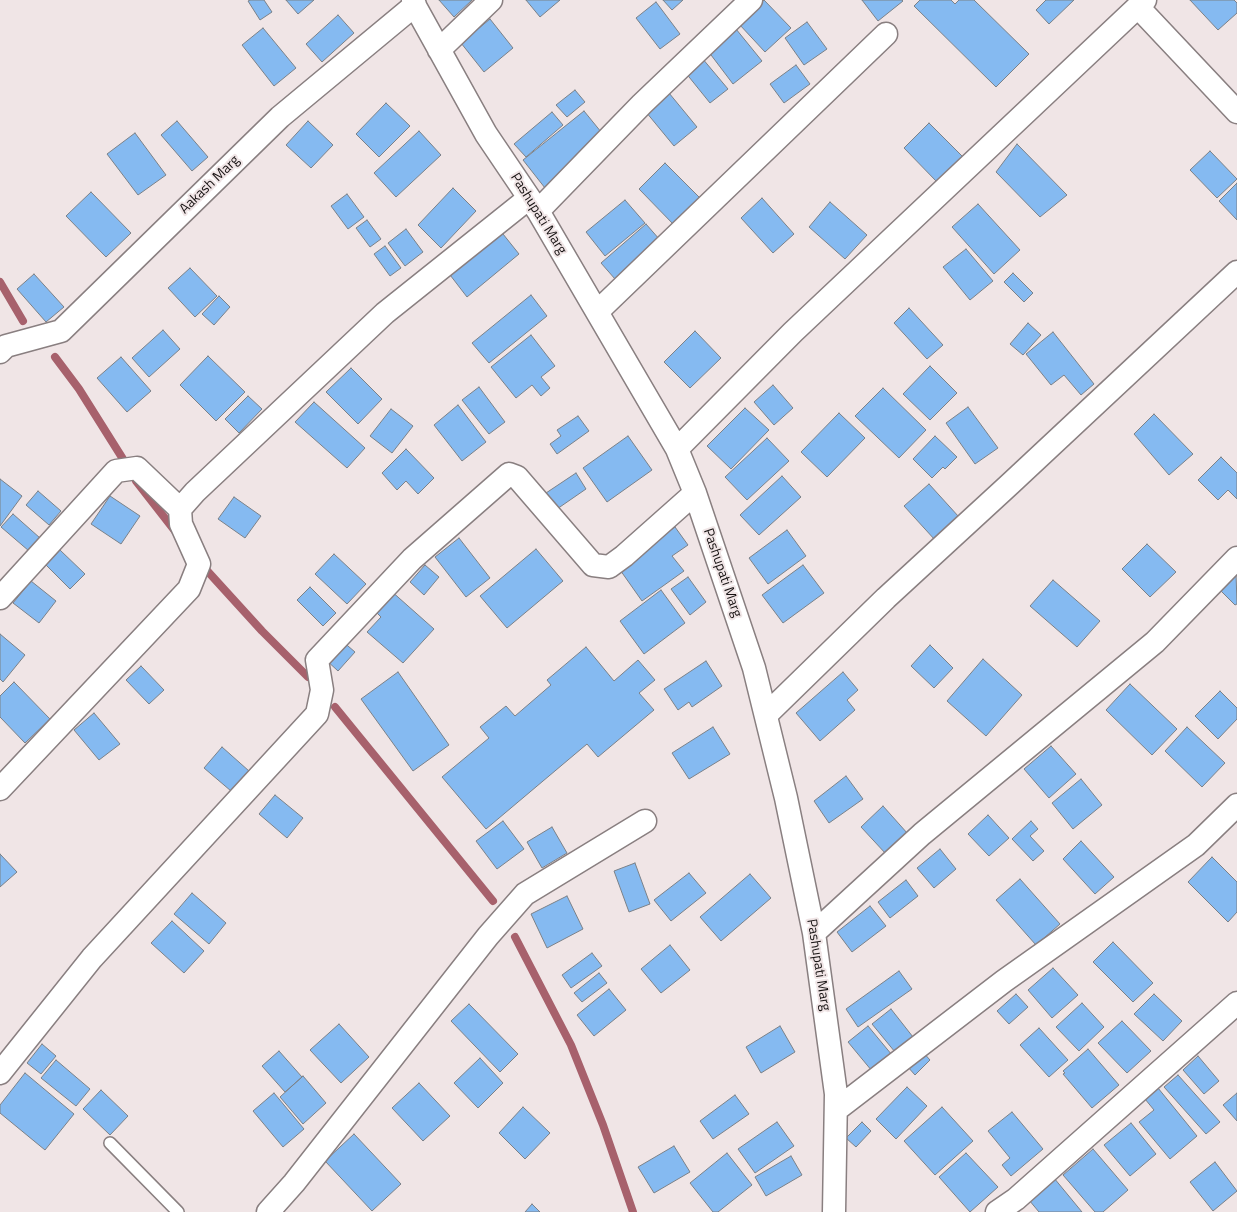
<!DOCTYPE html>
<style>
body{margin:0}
canvas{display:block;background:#f0e5e6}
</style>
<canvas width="1237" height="1212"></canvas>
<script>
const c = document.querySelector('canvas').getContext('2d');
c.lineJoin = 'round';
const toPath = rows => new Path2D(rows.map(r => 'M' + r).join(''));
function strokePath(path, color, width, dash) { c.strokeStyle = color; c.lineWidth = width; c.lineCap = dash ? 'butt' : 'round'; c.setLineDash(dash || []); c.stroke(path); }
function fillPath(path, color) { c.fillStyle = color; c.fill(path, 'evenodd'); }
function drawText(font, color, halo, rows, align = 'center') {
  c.font = font + ' "Titillium Web",sans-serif'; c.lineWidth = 4; c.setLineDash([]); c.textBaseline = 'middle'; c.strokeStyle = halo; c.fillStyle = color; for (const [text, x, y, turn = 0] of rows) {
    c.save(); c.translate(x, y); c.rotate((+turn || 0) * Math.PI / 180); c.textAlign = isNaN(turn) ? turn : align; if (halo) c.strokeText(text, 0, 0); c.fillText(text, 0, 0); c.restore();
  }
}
const stream = toPath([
 [0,282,23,321],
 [55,357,79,389,128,467],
 [136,481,175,531],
 [201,564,262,631,308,677],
 [335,707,493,901],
 [515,937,571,1045,603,1125,633,1212]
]);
const building = toPath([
 [250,0,264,0,272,12,260,20,248,1,250,0],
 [286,0,314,0,298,14,286,0],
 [439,0,472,0,454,17,439,0],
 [526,0,560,0,540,17,526,0],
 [663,0,683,0,672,10,663,0],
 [764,0,791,28,765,52,739,24,764,0],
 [862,0,902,0,903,1,878,21,862,0],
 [920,0,951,0,955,4,959,0,974,0,1029,54,996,87,914,6,920,0],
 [1046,0,1074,0,1049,24,1036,10,1046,0],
 [1190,0,1234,0,1237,3,1237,13,1218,30,1190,0],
 [656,2,680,34,660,49,636,18,656,2],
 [338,15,354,33,322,62,306,44,338,15],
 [490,19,513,48,484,72,461,43,490,19],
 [807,22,827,49,804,65,785,38,807,22],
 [263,28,296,68,274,86,242,45,263,28],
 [736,29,762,61,733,84,708,51,736,29],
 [702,58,728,89,710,103,685,72,702,58],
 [796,65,810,84,784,103,770,84,796,65],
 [575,90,585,102,567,117,556,105,575,90],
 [669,93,697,127,674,146,646,112,669,93],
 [386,103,410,126,379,157,356,134,386,103],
 [584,111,606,138,545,188,523,160,584,111],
 [552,112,563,125,526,157,514,144,552,112],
 [177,121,208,157,192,171,161,135,177,121],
 [308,121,333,145,311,168,286,145,308,121],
 [929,123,963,157,937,182,904,148,929,123],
 [419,131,441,155,396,197,374,173,419,131],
 [135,133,166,175,138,195,107,154,135,133],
 [1017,144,1067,195,1040,217,996,172,1017,144],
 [1210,151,1237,179,1217,198,1190,170,1210,151],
 [665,163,703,201,676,227,639,189,665,163],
 [1237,183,1237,220,1219,201,1237,183],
 [453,188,476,211,441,248,418,225,453,188],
 [91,192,131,233,106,257,66,216,91,192],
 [347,194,364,217,348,229,331,206,347,194],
 [762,198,794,234,773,253,741,218,762,198],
 [625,200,645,223,605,256,586,232,625,200],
 [830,202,867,235,845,259,809,227,830,202],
 [978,204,1020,250,994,274,952,227,978,204],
 [367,220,381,239,370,247,356,228,367,220],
 [646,224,660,240,615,279,601,263,646,224],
 [406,229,423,252,405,266,388,243,406,229],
 [499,229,519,254,467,297,447,271,499,229],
 [385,246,401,268,390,276,374,254,385,246],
 [966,249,993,281,970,300,943,267,966,249],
 [190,268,217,296,195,317,168,288,190,268],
 [1013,273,1033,293,1024,302,1004,282,1013,273],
 [34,274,64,307,46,322,17,289,34,274],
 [531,295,547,316,489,363,472,343,531,295],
 [219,296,230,307,214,325,202,314,219,296],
 [909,308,943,345,927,359,894,323,909,308],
 [1028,323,1041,335,1023,355,1010,344,1028,323],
 [163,330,180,349,149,377,132,358,163,330],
 [695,331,721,358,690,388,664,362,695,331],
 [1053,332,1094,384,1081,395,1064,375,1051,385,1026,354,1053,332],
 [531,335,555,366,541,377,550,388,541,396,532,385,516,398,491,367,531,335],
 [208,356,245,392,216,421,180,385,208,356],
 [121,357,151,391,127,412,97,378,121,357],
 [930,366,957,393,930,420,903,394,930,366],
 [351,368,382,399,358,424,326,392,351,368],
 [773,385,793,408,774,425,754,402,773,385],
 [479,387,505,422,489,434,462,400,479,387],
 [883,388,926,430,899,458,855,416,883,388],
 [248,396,262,409,239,433,225,419,248,396],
 [314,402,365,448,347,468,295,422,314,402],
 [458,405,486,442,462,461,434,425,458,405],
 [968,407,998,448,975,464,946,423,968,407],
 [745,408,769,430,731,469,707,446,745,408],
 [391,409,413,426,392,453,370,436,391,409],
 [839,413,865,438,827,477,801,452,839,413],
 [1154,414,1193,454,1169,475,1134,434,1154,414],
 [578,416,589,431,557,454,550,444,561,436,557,430,578,416],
 [628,436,652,470,607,502,583,468,628,436],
 [935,436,957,457,945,469,943,467,932,478,913,459,935,436],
 [767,438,789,461,747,500,725,477,767,438],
 [406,449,434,478,418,494,406,481,397,490,382,473,406,449],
 [1221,457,1237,473,1237,499,1228,490,1218,500,1198,480,1221,457],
 [576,473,586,489,557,509,546,493,576,473],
 [782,476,801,497,759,535,740,515,782,476],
 [0,479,22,496,0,526,0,479],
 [929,484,959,517,935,540,904,506,929,484],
 [38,491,61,511,49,525,26,505,38,491],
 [110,496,140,516,121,544,91,524,110,496],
 [234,497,261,516,245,538,218,519,234,497],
 [13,514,40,538,29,551,1,527,13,514],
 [675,527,688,545,672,556,684,571,642,601,618,567,675,527],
 [787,530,806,556,768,584,749,558,787,530],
 [459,538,490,578,466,597,435,557,459,538],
 [1147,544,1176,572,1150,597,1122,569,1147,544],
 [536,549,563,581,507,628,480,596,536,549],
 [60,550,85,574,70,589,46,565,60,550],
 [334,554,366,584,347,604,315,574,334,554],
 [425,565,439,577,424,595,410,582,425,565],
 [803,565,824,593,783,623,762,595,803,565],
 [1236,573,1237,604,1235,605,1220,590,1236,573],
 [688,577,706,602,690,615,671,589,688,577],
 [1053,580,1100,621,1077,647,1030,606,1053,580],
 [31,581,56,601,39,623,13,603,31,581],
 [310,587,336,613,323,626,297,600,310,587],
 [390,590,434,629,403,663,367,632,381,617,373,609,390,590],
 [661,590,685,623,644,654,620,621,661,590],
 [0,634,25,655,3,682,0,679,0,634],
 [341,640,355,652,338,671,325,659,341,640],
 [930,645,953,668,934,688,911,666,930,645],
 [586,647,614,681,638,660,655,680,639,693,654,710,598,757,587,744,486,829,442,777,489,738,480,727,506,706,515,716,551,685,547,680,586,647],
 [983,659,1022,695,986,736,947,701,983,659],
 [706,661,722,686,692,707,689,702,678,710,664,689,706,661],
 [141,666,164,690,149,704,126,680,141,666],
 [398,672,449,745,413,771,361,699,398,672],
 [843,672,858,690,847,700,855,710,820,741,796,713,843,672],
 [14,682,50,719,25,743,0,717,0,696,14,682],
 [1130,684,1177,729,1152,755,1106,710,1130,684],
 [1220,691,1237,708,1237,719,1218,739,1195,716,1220,691],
 [94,713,120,744,99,760,74,730,94,713],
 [713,727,730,754,689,779,672,753,713,727],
 [1187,727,1225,763,1202,787,1165,751,1187,727],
 [1051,746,1076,774,1049,798,1024,769,1051,746],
 [222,747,249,771,231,791,204,768,222,747],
 [846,776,863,799,829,823,814,801,846,776],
 [1081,779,1102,805,1073,829,1052,803,1081,779],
 [275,795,303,818,287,838,259,814,275,795],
 [883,806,908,834,886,854,861,827,883,806],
 [988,815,1009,838,989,856,968,834,988,815],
 [503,821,524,849,497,869,476,841,503,821],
 [1031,821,1038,829,1030,836,1044,851,1033,861,1012,839,1031,821],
 [552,827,567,853,542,868,527,842,552,827],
 [1081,841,1114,877,1095,894,1063,859,1081,841],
 [940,849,956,869,934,888,917,868,940,849],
 [0,854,17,872,0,887,0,854],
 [1212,857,1237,882,1237,912,1228,922,1188,882,1212,857],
 [635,863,650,904,629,912,614,871,635,863],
 [689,873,706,893,671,921,654,900,689,873],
 [750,874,771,898,721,941,700,917,750,874],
 [1020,879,1060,924,1036,945,996,900,1020,879],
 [906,880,918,896,890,918,878,902,906,880],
 [192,893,226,923,209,944,174,914,192,893],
 [567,896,583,929,547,948,531,914,567,896],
 [870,906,886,926,852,952,837,932,870,906],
 [172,921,204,951,184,973,151,943,172,921],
 [1113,942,1153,983,1133,1002,1093,962,1113,942],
 [670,945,690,970,661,993,641,969,670,945],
 [592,953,602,966,571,988,562,975,592,953],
 [1053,968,1078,995,1052,1018,1028,990,1053,968],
 [899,971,912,989,858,1027,846,1009,899,971],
 [599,973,607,983,582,1002,574,993,599,973],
 [609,989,626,1010,594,1036,577,1015,609,989],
 [1016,994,1028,1007,1009,1024,997,1011,1016,994],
 [1154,994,1182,1021,1163,1041,1134,1014,1154,994],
 [1082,1003,1104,1027,1079,1051,1056,1027,1082,1003],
 [469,1004,518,1054,500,1072,451,1021,469,1004],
 [891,1009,913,1037,895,1052,872,1024,891,1009],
 [1122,1021,1151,1051,1127,1073,1098,1043,1122,1021],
 [339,1024,369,1057,341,1083,310,1050,339,1024],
 [780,1026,795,1052,761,1073,746,1047,780,1026],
 [868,1026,892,1055,872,1071,848,1042,868,1026],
 [1039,1028,1068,1060,1049,1077,1020,1045,1039,1028],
 [42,1044,56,1056,41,1074,27,1063,42,1044],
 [1088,1049,1119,1085,1092,1108,1063,1074,1065,1073,1063,1071,1088,1049],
 [279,1051,302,1077,285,1092,262,1066,279,1051],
 [922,1051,930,1060,915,1075,907,1066,922,1051],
 [1198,1056,1219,1081,1204,1094,1183,1070,1198,1056],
 [480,1058,503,1083,478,1108,454,1083,480,1058],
 [56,1060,90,1089,76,1106,41,1078,56,1060],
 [25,1073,74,1114,45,1150,0,1113,0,1105,25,1073],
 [1178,1075,1220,1122,1206,1134,1164,1087,1178,1075],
 [303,1076,326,1103,303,1124,280,1097,303,1076],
 [419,1083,450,1116,423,1141,392,1108,419,1083],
 [907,1087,927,1106,896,1139,876,1119,907,1087],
 [1158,1088,1197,1136,1170,1159,1139,1122,1154,1110,1145,1099,1158,1088],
 [101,1090,128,1116,110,1135,83,1109,101,1090],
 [274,1093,304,1129,283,1147,253,1111,274,1093],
 [1237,1093,1237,1121,1223,1105,1237,1093],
 [735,1095,749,1114,713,1139,700,1121,735,1095],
 [523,1107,550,1133,525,1159,499,1133,523,1107],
 [942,1107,973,1141,935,1175,904,1141,942,1107],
 [1012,1112,1043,1149,1011,1176,1002,1165,1010,1158,988,1131,1012,1112],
 [777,1122,794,1146,755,1173,738,1149,777,1122],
 [862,1122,871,1131,856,1147,846,1138,862,1122],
 [1131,1123,1156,1154,1130,1176,1104,1145,1131,1123],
 [354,1134,401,1184,372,1211,325,1161,354,1134],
 [674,1146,690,1172,654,1193,638,1167,674,1146],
 [1093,1149,1128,1190,1103,1212,1095,1212,1063,1175,1093,1149],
 [727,1153,752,1185,718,1212,713,1212,690,1183,727,1153],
 [966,1153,998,1187,970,1212,939,1177,966,1153],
 [791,1156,802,1175,766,1196,755,1177,791,1156],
 [1215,1162,1237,1191,1213,1211,1190,1182,1215,1162],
 [1054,1178,1082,1212,1039,1212,1029,1200,1054,1178],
 [532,1204,540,1212,525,1212,532,1204]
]);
const lane = toPath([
 [110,1143,178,1212]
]);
const street = toPath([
 [413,0,415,6,486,134,538,211,677,449,695,493,754,668,786,798,814,933,836,1094,834,1212],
 [1138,7,1237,112],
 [439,50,491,0],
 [538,211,642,104,751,0],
 [597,312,886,34],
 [0,352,6,346,61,331,280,117,415,5],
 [677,449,793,332,1145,0],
 [0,598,116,471,137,468,180,509],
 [766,715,886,598,1010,484,1237,272],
 [0,789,189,589,199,564,181,524,180,509,195,492,385,313,529,198],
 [814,933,922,834,1155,642,1237,558],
 [0,1073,92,958,317,714,322,690,317,660,412,559,509,474,517,477,593,565,609,567,624,556,695,493],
 [836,1110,1004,981,1196,845,1237,805],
 [268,1212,294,1183,488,936,525,894,645,821],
 [997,1212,1016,1199,1237,1003]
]);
const streetNames = [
 ["Aakash Marg",210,185,-44],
 ["Pashupati Marg",538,214,58],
 ["Pashupati Marg",722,573,71],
 ["Pashupati Marg",818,965,81]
];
strokePath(stream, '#a7616c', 8);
fillPath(building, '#85baf1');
strokePath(building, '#7b8188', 1);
strokePath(lane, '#897f80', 14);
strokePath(street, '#897f80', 25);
strokePath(lane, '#fff', 11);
strokePath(street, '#fff', 22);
drawText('14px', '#161212', '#f0e5e6', streetNames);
</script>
